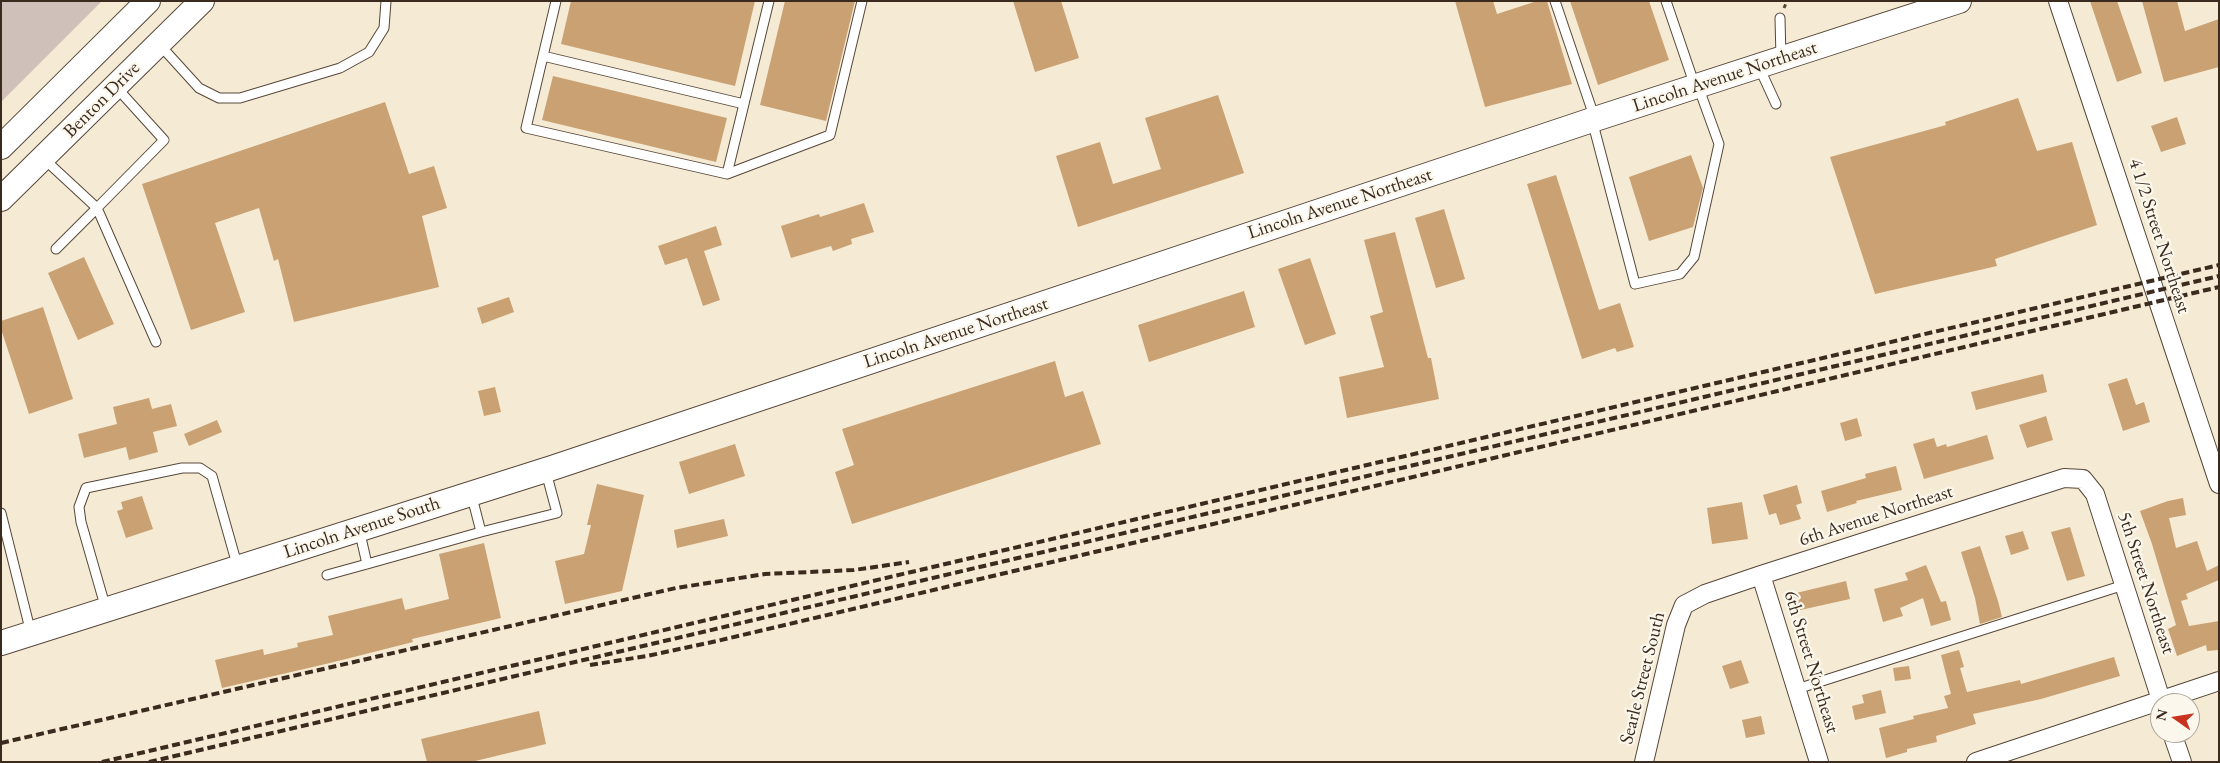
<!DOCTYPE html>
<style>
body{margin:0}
#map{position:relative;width:2220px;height:763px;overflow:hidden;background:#f5ebd4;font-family:"EB Garamond",serif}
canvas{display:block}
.frame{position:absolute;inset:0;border:2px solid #3b2a1e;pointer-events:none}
.north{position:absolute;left:2150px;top:693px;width:50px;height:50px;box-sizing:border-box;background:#fbf7ec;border:1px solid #aea59a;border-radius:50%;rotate:283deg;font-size:14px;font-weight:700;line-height:20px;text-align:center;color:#3b2a1e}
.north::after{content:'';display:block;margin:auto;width:18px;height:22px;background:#c8321e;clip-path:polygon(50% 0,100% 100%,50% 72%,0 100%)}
</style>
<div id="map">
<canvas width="2220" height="763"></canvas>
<div class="frame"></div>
<div class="north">N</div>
</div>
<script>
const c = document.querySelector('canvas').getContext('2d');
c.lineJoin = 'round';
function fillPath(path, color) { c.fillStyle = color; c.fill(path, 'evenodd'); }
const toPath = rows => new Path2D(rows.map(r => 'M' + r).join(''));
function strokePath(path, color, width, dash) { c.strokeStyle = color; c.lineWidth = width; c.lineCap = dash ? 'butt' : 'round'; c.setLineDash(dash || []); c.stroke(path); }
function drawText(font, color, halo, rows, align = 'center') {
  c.font = font + ' "EB Garamond",serif'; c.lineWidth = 4.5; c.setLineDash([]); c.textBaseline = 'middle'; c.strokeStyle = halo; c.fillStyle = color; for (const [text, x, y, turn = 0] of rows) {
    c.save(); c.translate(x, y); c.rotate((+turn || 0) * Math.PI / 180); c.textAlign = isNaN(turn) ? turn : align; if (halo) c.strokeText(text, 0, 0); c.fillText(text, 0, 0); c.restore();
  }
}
const industrial = toPath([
 [1,1,102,1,1,102]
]);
const building = toPath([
 [571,1,755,1,735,86,561,44],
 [785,1,855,1,826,121,760,105],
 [1013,1,1061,1,1079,58,1035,72],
 [1455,1,1493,1,1497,14,1537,1,1547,1,1572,84,1485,107],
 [1570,1,1649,1,1669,60,1598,85],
 [2090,1,2117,1,2142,73,2117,82],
 [2142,1,2177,1,2185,31,2219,19,2219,67,2164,82],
 [553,76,727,118,716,162,542,120],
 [1218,95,1244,173,1078,227,1056,156,1100,142,1113,184,1161,169,1145,118],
 [2018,98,2037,151,2072,142,2097,225,1995,259,1997,266,1875,294,1830,157,1946,125,1945,122],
 [385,102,409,174,434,166,447,208,422,216,439,287,294,322,278,259,274,261,259,208,215,223,245,312,191,330,142,184],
 [2177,117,2186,144,2161,152,2151,126],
 [1691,155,1703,188,1693,227,1649,241,1629,177],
 [1556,175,1599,310,1620,303,1634,347,1617,352,1615,348,1582,359,1527,184],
 [864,203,874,232,851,239,852,244,833,251,831,246,791,258,781,226,819,214,820,217],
 [1444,209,1465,279,1436,288,1415,218],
 [716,226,722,245,704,251,720,300,703,306,687,258,665,265,658,246],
 [1395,232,1428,358,1431,358,1439,399,1347,418,1339,377,1384,367,1370,316,1383,312,1364,240],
 [84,257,114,324,78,340,48,273],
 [1310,258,1336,334,1305,345,1278,269],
 [1244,291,1255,327,1149,362,1138,325],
 [509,297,514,312,482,324,477,308],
 [43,307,73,399,29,414,1,329,1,321],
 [1055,361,1065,397,1083,391,1101,444,852,524,835,472,854,465,842,429],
 [2043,374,2047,392,1976,410,1971,392],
 [2127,378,2136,405,2144,402,2150,422,2123,431,2108,384],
 [495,387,501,412,484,416,478,391],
 [149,398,152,409,171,404,177,426,153,432,158,452,129,460,126,447,84,458,78,434,117,424,113,407],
 [2046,416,2053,440,2027,448,2019,425],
 [1857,418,1862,436,1845,441,1840,423],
 [217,420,222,432,189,446,184,434],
 [1987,435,1994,459,1924,479,1913,444,1934,438,1937,447,1946,444,1947,447],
 [735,444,745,476,689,494,679,462],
 [1896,466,1902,490,1856,501,1857,503,1827,512,1821,491,1866,478,1865,474],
 [597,484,644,495,622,591,565,604,555,561,584,554,591,525,587,525],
 [1797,485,1802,503,1796,505,1801,519,1780,525,1776,513,1769,515,1763,495],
 [142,496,153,529,126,538,117,511,123,509,121,502],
 [2183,498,2186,515,2169,518,2176,548,2197,541,2207,571,2219,565,2219,580,2186,594,2188,599,2181,601,2189,626,2219,621,2219,650,2207,651,2206,645,2177,656,2168,629,2176,625,2152,544,2140,511,2168,501],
 [1742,502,1748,539,1712,544,1707,508],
 [724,519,728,536,677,548,674,530],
 [2070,527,2085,576,2067,581,2051,532],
 [2023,531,2029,549,2011,555,2005,536],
 [484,543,501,618,412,639,413,642,330,663,222,688,215,660,263,649,264,655,298,647,297,643,333,635,328,616,402,598,405,610,449,599,439,554],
 [1980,546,1998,601,2002,617,1980,624,1975,598,1961,552],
 [1926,565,1941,602,1946,601,1951,620,1931,626,1923,598,1900,608,1903,616,1883,622,1874,589,1908,580,1905,573],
 [1846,581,1850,599,1796,611,1792,594],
 [1959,650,1964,667,1960,668,1967,692,2020,680,2021,684,2114,657,2120,676,2041,699,1973,714,1976,724,1936,736,1937,742,1907,749,1907,752,1886,758,1879,728,1914,719,1913,716,1948,708,1944,696,1951,694,1941,655],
 [1741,660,1749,683,1730,689,1722,666],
 [1909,666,1911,679,1895,681,1893,668],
 [1881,690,1886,713,1855,720,1852,706,1864,703,1862,695],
 [539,711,546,744,471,762,427,762,421,739],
 [1761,716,1765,734,1746,738,1742,720]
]);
const path = toPath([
 [1784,8,1787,1]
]);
const lane = toPath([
 [556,1,526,128,727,174,830,135,862,1],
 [1555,1,1595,119],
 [1666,1,1695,86],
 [1780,18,1781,58],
 [159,44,199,88,219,98,240,98,340,68,369,52,384,28,386,1],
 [543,56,744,104],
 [1759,67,1776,104],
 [1592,120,1635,284,1680,274,1694,257,1719,144,1698,86],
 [43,158,97,208,164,140,116,87],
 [727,174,769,1],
 [56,249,97,208,156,342],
 [471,493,481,532],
 [1,513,31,633],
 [359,529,367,564,481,532,557,513,546,472],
 [327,575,367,564],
 [106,609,81,522,79,507,86,488,182,468,200,468,212,476,238,568],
 [1797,689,2124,585]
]);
const street = toPath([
 [2058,1,2219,484],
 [1761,575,1819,762],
 [2172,733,2182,762],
 [1644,762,1676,625,1684,605,1705,594,1761,575,2064,478,2083,479,2095,494,2162,703],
 [1976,762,2219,681]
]);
const secondary = toPath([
 [1,147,148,1],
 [1,199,202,1],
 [1,643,552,468,1592,120,1959,1]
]);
const rail = toPath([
 [590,665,647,656,717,641,2219,287],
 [1,743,676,588,765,574,854,570,909,562],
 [102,762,2219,265],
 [149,762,2219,276]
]);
const streetNames = [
 ["Lincoln Avenue Northeast",1725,77,-18],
 ["Benton Drive",102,100,-45],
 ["Lincoln Avenue Northeast",1340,204,-18],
 ["4 1/2 Street Northeast",2159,236,72],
 ["Lincoln Avenue Northeast",956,333,-18],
 ["6th Avenue Northeast",1876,516,-18],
 ["Lincoln Avenue South",362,528,-18],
 ["5th Street Northeast",2146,583,72],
 ["6th Street Northeast",1811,662,73],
 ["Searle Street South",1643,678,-76]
];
fillPath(industrial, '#cfc0ba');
fillPath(building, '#caa173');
strokePath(lane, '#574739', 11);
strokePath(street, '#574739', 20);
strokePath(secondary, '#574739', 26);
strokePath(path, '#574739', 3, [4, 4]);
strokePath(lane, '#fff', 9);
strokePath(street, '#fff', 18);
strokePath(secondary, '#fff', 24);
strokePath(rail, '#3b2a1e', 4, [8, 4]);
drawText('19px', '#3b2a1e', '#fbf7ec', streetNames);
</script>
